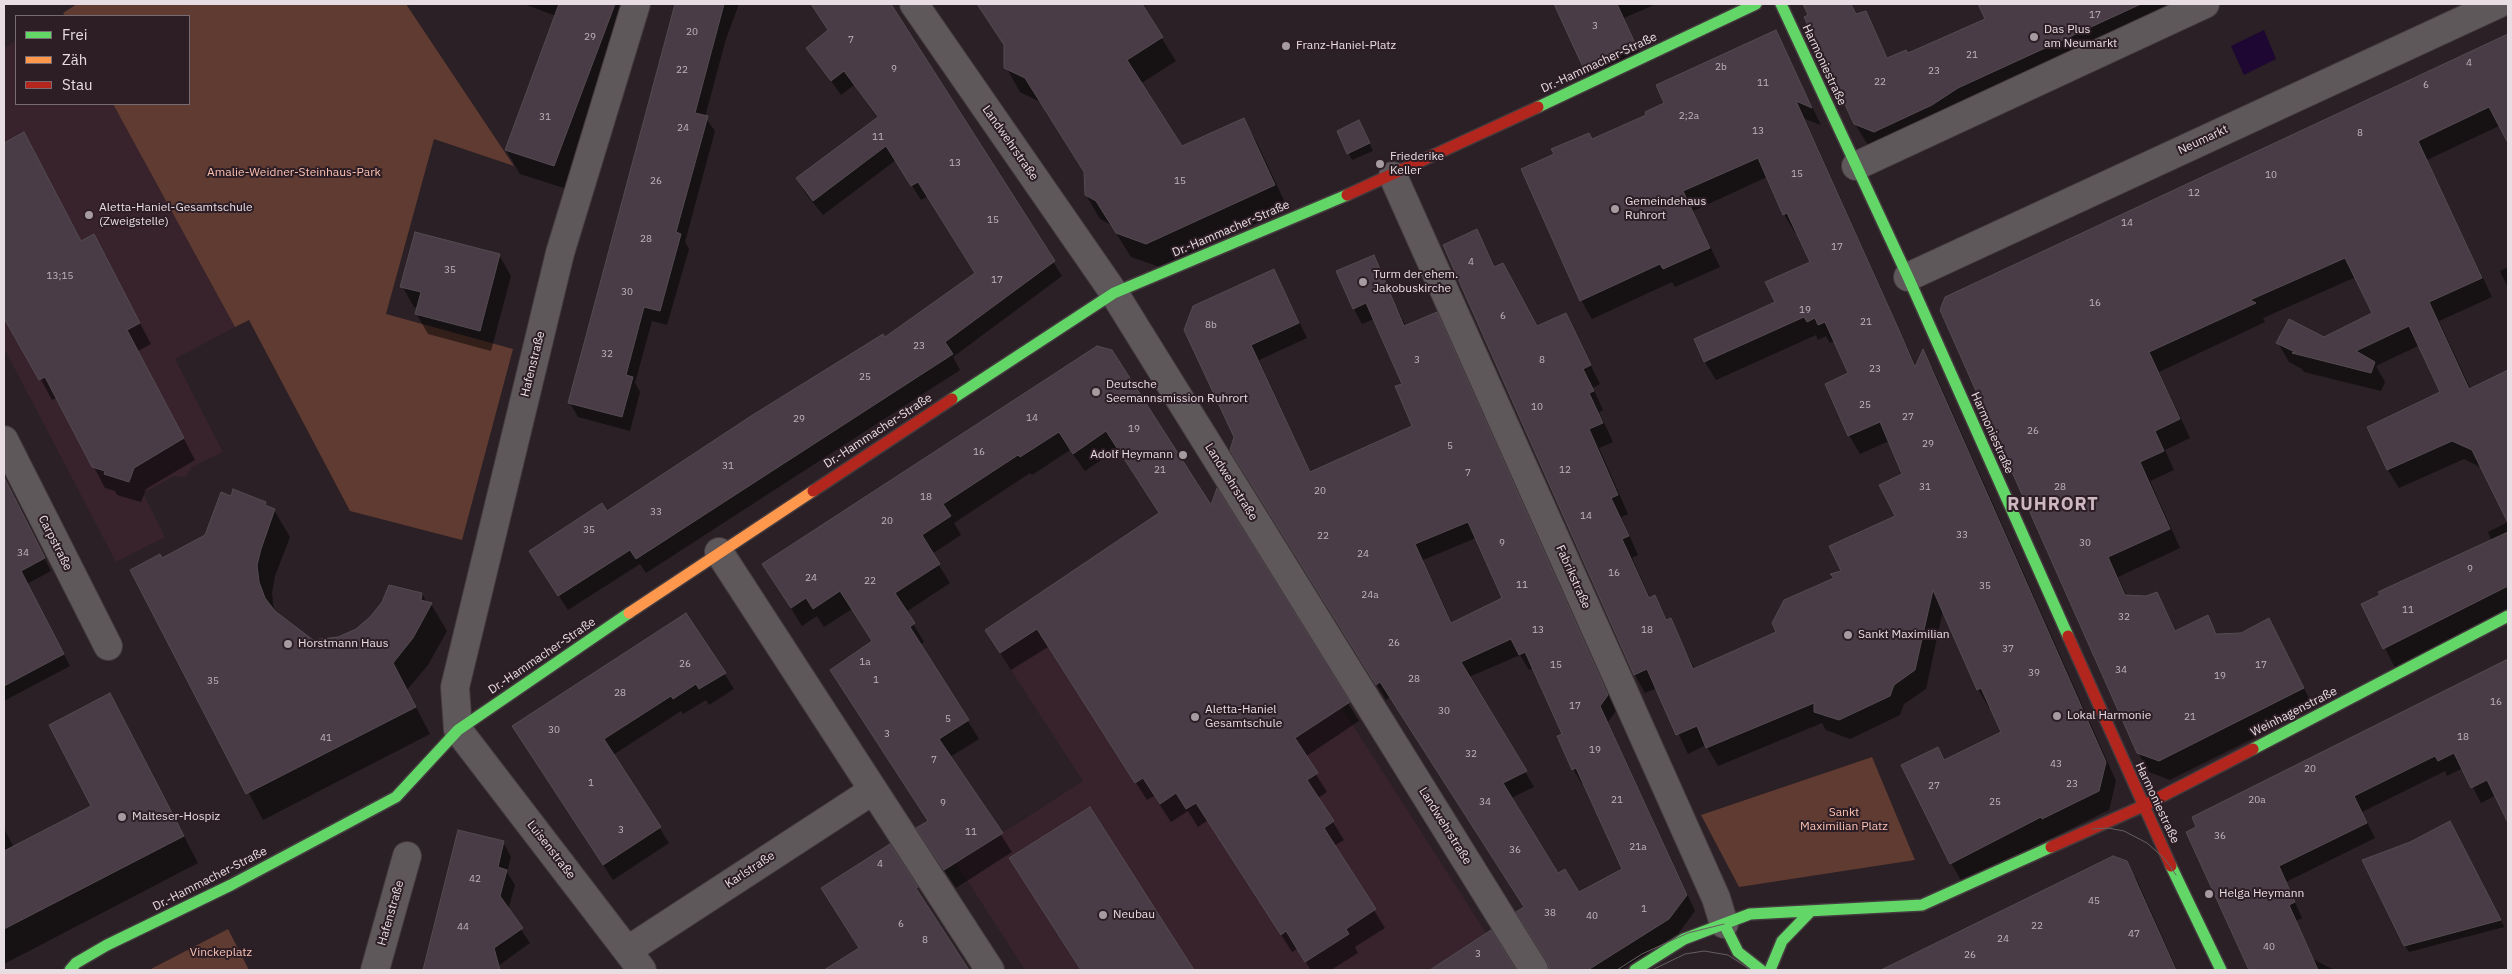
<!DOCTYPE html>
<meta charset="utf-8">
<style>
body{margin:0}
#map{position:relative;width:2512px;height:974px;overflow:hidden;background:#2a2025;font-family:"IBM Plex Sans",sans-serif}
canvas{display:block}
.frame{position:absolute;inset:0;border:5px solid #e8dde2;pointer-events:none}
.legend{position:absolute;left:15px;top:15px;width:175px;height:90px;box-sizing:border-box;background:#2d1d25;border:1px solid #786a71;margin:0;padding:6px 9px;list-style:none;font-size:15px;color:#e8dde2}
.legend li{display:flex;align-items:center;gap:10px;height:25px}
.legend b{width:25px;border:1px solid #786a71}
</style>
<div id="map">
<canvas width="2512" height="974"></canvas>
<div class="frame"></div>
<ul class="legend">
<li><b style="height:6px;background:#63d668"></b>Frei</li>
<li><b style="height:6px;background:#ff974d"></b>Zäh</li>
<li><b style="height:6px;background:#b3261e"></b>Stau</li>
</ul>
</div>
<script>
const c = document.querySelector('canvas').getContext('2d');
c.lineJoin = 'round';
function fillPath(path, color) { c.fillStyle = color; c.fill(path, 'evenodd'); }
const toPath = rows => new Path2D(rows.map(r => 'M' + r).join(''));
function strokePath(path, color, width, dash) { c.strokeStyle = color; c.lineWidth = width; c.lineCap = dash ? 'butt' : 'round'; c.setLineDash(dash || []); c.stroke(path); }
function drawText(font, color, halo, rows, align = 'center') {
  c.font = font + ' "IBM Plex Sans",sans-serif'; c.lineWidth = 4; c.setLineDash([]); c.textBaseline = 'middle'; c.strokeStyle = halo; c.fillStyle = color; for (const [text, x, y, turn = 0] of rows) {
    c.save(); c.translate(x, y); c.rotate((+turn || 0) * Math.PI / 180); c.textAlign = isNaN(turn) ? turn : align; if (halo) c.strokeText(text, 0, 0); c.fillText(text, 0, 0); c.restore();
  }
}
const built = toPath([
 [16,41,16,104,113,104,235,327,175,359,223,452,192,467,185,477,174,476,143,493,165,537,116,562,4,348,4,48],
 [1199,485,1486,933,1430,970,1025,970,956,863,1083,781,985,630]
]);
const green = toPath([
 [77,4,406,4,514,166,434,139,386,314,513,349,462,540,350,511,249,320,235,327,113,104,189,104,189,16,65,16,63,13],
 [1872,757,1915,860,1739,887,1701,815],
 [228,929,249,970,149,970]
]);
const water = toPath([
 [2264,30,2276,59,2244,75,2231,46]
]);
const shadow = toPath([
 [524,4,638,4,567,189,520,174,506,150,556,16],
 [676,4,739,4,726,39,705,117,715,131,685,242,689,249,667,325,652,321,635,383,640,392,630,431,578,417,570,403],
 [812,4,890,4,1062,276,953,357,960,370,646,573,640,564,568,610,540,566,606,513,885,338,977,273,928,196,921,200,896,160,823,215,806,194,797,179,878,119,854,85,841,95,808,48,829,31],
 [977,4,1140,4,1176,61,1140,84,1181,148,1243,119,1257,143,1288,209,1160,267,1131,257,1111,225,1100,219,1086,195,1085,174,1040,102,1020,92,1006,67,1005,47],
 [1568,4,1656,4,1624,18,1644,62,1594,85,1558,8],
 [1805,4,1852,4,1857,15,1865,12,1888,59,1907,55,1987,19,1981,7,1989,4,2199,4,1886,152,1868,145,1855,124],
 [1775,32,1821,125,1805,119,1909,351,1916,367,1923,352,1933,369,2116,781,2109,810,1962,882,1951,863,1945,761,2003,733,1991,707,1989,708,1978,689,1943,610,1926,689,1904,704,1900,715,1850,739,1826,730,1822,723,1718,766,1706,745,1688,754,1657,688,1645,693,1635,675,1445,246,1477,231,1495,268,1537,328,1565,314,1600,384,1593,388,1603,410,1599,412,1613,442,1599,448,1628,514,1621,517,1638,555,1632,558,1650,598,1654,597,1667,621,1670,619,1695,670,1778,633,1896,516,1904,475,1889,441,1860,454,1849,435,1826,385,1850,374,1835,341,1830,343,1826,336,1818,340,1816,335,1716,380,1705,362,1696,340,1776,303,1811,262,1798,232,1795,233,1784,214,1767,177,1693,211,1720,267,1675,287,1672,282,1592,319,1581,300,1523,170,1647,116],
 [2508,36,2508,138,2501,125,2427,160,2492,297,2439,321,2471,390,2508,372,2508,520,2482,468,2464,459,2399,488,2388,470,2442,392,2420,345,2376,366,2385,382,2381,391,2304,372,2302,369,2289,362,2278,343,2324,338,2373,313,2356,277,2263,318,2265,322,2159,372,2190,438,2165,450,2174,470,2150,481,2180,548,2118,577,2127,596,2147,598,2156,593,2176,631,2207,617,2218,635,2241,634,2269,620,2314,708,2170,780,2149,772,2138,752,1946,298],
 [1363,129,1373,151,1352,160,1338,132],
 [24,133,82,242,105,257,151,344,138,351,195,460,146,489,141,502,117,495,115,491,105,488,57,398,52,400,4,311,4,144],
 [499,255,511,276,491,351,428,334,416,313,418,308,414,307,402,286],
 [1373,256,1406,327,1436,313,1445,329,1616,711,1608,722,1695,911,1678,934,1621,970,1552,970,1518,913,1525,908,1390,697,1386,700,1240,465,1235,437,1186,330,1274,271,1307,338,1259,360,1311,473,1414,427,1403,384,1374,319,1362,324,1354,309],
 [1476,538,1504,598,1452,623,1423,560],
 [1520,655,1529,670,1534,668,1564,734,1573,769,1582,784,1584,783,1624,869,1579,894,1558,875,1511,798,1534,787,1469,677],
 [2508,267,2508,288,2500,271],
 [1098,348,1211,507,1217,491,1359,721,1305,757,1327,792,1318,798,1344,840,1334,846,1385,928,1355,947,1358,953,1331,970,1311,970,1297,949,1292,952,1208,820,1198,827,1188,811,1171,822,1154,796,1147,800,1048,647,1011,670,986,631,1159,514,1117,449,1085,471,1070,450,1032,475,1030,473,954,523,961,535,932,554,950,583,906,612,924,642,920,645,979,739,950,757,1012,852,956,888,929,847,929,822,873,642,852,609,824,627,817,616,802,626,764,565],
 [4,480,51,571,27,584,70,666,4,701],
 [232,497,265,503,268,508,274,510,290,537,275,576,272,593,274,610,313,642,339,638,356,630,422,594,427,603,431,604,447,631,428,665,407,690,430,734,263,820,132,570,162,559,206,536],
 [2508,522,2508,611,2395,668,2363,604,2492,541,2488,532],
 [2508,660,2508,746,2506,747,2508,752,2508,820,2496,795,2481,803,2463,768,2447,776,2445,771,2362,812,2375,838,2286,882,2302,918,2296,921,2313,959,2334,970,2250,970,2188,832,2198,828,2193,818],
 [724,673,734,689,709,705,706,700,683,714,681,711,613,755,669,843,613,880,523,742],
 [110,695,198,863,4,964,4,828,14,848,93,807],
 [1089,809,1193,970,1081,970,1022,877],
 [2453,829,2504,927,2409,952,2405,946,2411,843],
 [459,831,503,842,511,857,507,872,515,885,508,910,530,943,498,966,500,970,424,970],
 [890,846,969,970,826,970,860,948],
 [2113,857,2126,862,2137,880,2177,970,1885,970],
 [1490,931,1515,970,1449,970,1444,962]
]);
const building = toPath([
 [559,4,615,4,554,166,505,150,559,4],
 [675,4,724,4,695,113,708,116,676,232,681,234,660,311,644,307,626,375,633,377,622,417,568,403,675,4],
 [811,4,891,4,1055,261,945,342,953,354,636,559,630,550,558,596,529,551,602,503,607,511,751,416,883,334,885,337,975,273,918,182,911,186,886,146,813,201,796,178,878,117,844,71,831,81,806,48,828,30,811,4],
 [977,4,1142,4,1163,37,1127,60,1182,146,1244,118,1275,185,1146,244,1116,233,1096,201,1085,195,1084,172,1025,78,1004,68,1004,45,977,4],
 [1554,4,1617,4,1635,43,1583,67,1554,4],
 [1803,4,1851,4,1856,14,1866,11,1887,58,1906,50,1908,53,1985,19,1978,4,2141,4,1958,88,1932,105,1874,132,1854,124,1804,17,1808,15,1803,4],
 [1776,30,1812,108,1796,101,1899,330,1915,367,1923,349,2106,762,2099,791,2042,819,2041,817,1950,864,1901,765,1938,747,1944,760,2001,732,1981,688,1977,690,1933,590,1915,670,1894,685,1890,696,1839,720,1814,712,1814,703,1706,748,1697,726,1676,735,1647,669,1634,675,1443,245,1477,229,1494,267,1503,263,1537,326,1566,313,1591,365,1583,369,1594,391,1589,393,1603,423,1589,429,1618,495,1611,498,1629,536,1622,539,1649,598,1655,595,1666,620,1671,618,1693,669,1776,632,1772,623,1784,600,1834,578,1830,574,1841,571,1829,546,1895,516,1879,485,1902,474,1880,422,1848,436,1825,384,1848,373,1825,322,1818,325,1815,318,1807,322,1804,317,1704,362,1694,339,1775,302,1765,282,1810,262,1787,213,1783,215,1758,158,1683,191,1710,248,1663,269,1660,264,1580,301,1521,169,1554,154,1551,149,1589,133,1592,139,1646,115,1645,112,1664,103,1656,85,1776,30],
 [2508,34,2508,143,2489,107,2418,141,2482,278,2429,302,2469,389,2508,370,2508,523,2472,450,2452,441,2387,470,2367,427,2440,392,2409,326,2356,351,2375,362,2371,373,2292,353,2295,352,2276,343,2289,319,2324,337,2372,313,2345,258,2250,300,2256,303,2149,352,2180,419,2155,431,2164,451,2140,462,2170,529,2108,557,2125,595,2146,596,2157,592,2175,631,2208,615,2216,634,2241,633,2269,618,2304,688,2159,761,2137,753,1940,310,1945,297,2508,34],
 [1359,120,1370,143,1347,154,1337,131,1359,120],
 [24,132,81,241,94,234,140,323,127,330,184,438,134,468,129,482,104,474,105,471,92,467,45,377,39,380,4,318,4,143,24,132],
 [415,232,500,254,480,331,415,314,421,292,400,287,415,232],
 [1374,255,1404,326,1437,312,1608,695,1600,706,1687,895,1669,919,1588,970,1550,970,1547,962,1516,912,1524,907,1380,682,1376,685,1230,450,1234,437,1184,330,1193,306,1274,269,1299,323,1251,345,1310,472,1412,426,1395,386,1402,384,1366,303,1353,309,1336,271,1374,255],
 [1468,522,1502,598,1451,623,1415,544,1468,522],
 [1511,639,1519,655,1525,652,1562,734,1557,736,1572,770,1576,768,1622,869,1579,892,1565,869,1558,873,1503,783,1527,771,1461,662,1511,639],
 [1097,346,1112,350,1211,505,1217,488,1350,702,1295,738,1318,773,1307,780,1334,821,1324,828,1376,909,1346,929,1349,934,1305,962,1286,931,1281,935,1196,803,1186,809,1176,793,1160,804,1143,778,1135,783,1037,629,1000,653,985,630,1159,513,1106,431,1073,454,1059,432,1020,457,1018,455,943,504,951,516,922,535,940,564,895,593,915,623,910,627,969,720,939,739,1003,833,944,870,916,828,928,821,830,670,872,641,840,591,813,609,806,598,791,608,762,564,1097,346],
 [4,477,45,558,21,571,64,654,4,686,4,477],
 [233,489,266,502,265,505,275,509,261,549,257,565,259,582,265,598,275,611,313,640,338,637,356,629,370,617,382,602,389,585,422,593,421,600,432,603,413,638,393,663,416,707,246,794,130,570,160,554,162,558,205,535,221,492,231,496,233,489],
 [2508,532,2508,586,2383,649,2361,604,2380,595,2378,592,2508,532],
 [686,613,726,673,699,689,696,684,673,699,671,696,604,739,661,827,603,865,512,726,686,613],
 [2508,659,2508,823,2487,780,2471,788,2454,753,2438,761,2435,756,2354,796,2367,823,2279,866,2295,902,2289,905,2318,970,2249,970,2186,832,2196,827,2192,817,2508,659],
 [110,693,184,836,4,929,4,851,91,806,49,725,110,693],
 [1090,807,1194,970,1081,970,1009,858,1090,807],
 [2450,821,2501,920,2404,946,2362,860,2410,842,2450,821],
 [458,830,504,841,498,867,507,870,500,896,523,928,494,948,500,970,423,970,458,830],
 [890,844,918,887,916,888,969,970,824,970,859,948,821,888,890,844],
 [2113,856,2127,861,2176,970,1881,970,2113,856],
 [1491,930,1516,970,1430,970,1468,945,1491,930]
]);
const street = toPath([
 [636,4,560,253,455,687,458,730,642,970],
 [914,4,1114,293,1534,970],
 [1856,166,2205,4],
 [1393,176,1716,898,1724,924],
 [1908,277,2498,4],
 [4,440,108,646],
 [719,552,990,970],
 [628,950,872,791],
 [375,970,407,856]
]);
const fast = toPath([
 [1781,4,1908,277,2068,636],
 [1538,107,1756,4],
 [952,399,1114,293,1347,195],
 [2253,749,2508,616],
 [2171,866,2221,970],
 [1724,924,1738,952,1761,970],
 [70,970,76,963,107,945,231,885,396,797,458,730,629,613],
 [1635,970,1684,939,1750,914,1922,905,2051,847],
 [1770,970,1782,941,1810,912]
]);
const slow = toPath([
 [629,613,813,491]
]);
const jam = toPath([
 [1347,195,1538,107],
 [813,491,952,399],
 [2068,636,2171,866],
 [2051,847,2143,806,2253,749]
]);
const tram = toPath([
 [2092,829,2108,828,2124,831,2147,843,2165,859,2176,875],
 [1617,970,1642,954,1688,933,1724,924],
 [1652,970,1685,954,1704,951,1728,955,1751,970]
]);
const markers = [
 [2034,37,5,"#a69ba0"],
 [1286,46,5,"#a69ba0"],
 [1380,164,5,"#a69ba0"],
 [1615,209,5,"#a69ba0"],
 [89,215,5,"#a69ba0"],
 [1363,282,5,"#a69ba0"],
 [1096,392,5,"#a69ba0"],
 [1183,455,5,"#a69ba0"],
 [1848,635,5,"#a69ba0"],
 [288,644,5,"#a69ba0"],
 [2057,716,5,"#a69ba0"],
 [1195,717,5,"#a69ba0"],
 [122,817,5,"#a69ba0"],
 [2209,894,5,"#a69ba0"],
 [1103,915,5,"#a69ba0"]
];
const numberNames = [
 ["17",2095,15],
 ["3",1595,26],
 ["20",692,32],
 ["29",590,37],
 ["7",851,40],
 ["21",1972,55],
 ["4",2469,63],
 ["2b",1721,67],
 ["9",894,69],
 ["22",682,70],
 ["23",1934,71],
 ["22",1880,82],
 ["11",1763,83],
 ["6",2426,85],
 ["2;2a",1689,116],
 ["31",545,117],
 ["24",683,128],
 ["13",1758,131],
 ["8",2360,133],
 ["11",878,137],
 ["13",955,163],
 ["15",1797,174],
 ["10",2271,175],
 ["26",656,181],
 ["15",1180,181],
 ["12",2194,193],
 ["15",993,220],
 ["14",2127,223],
 ["28",646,239],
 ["17",1837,247],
 ["4",1471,262],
 ["35",450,270],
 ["13;15",60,276],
 ["17",997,280],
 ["30",627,292],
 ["16",2095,303],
 ["19",1805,310],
 ["6",1503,316],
 ["21",1866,322],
 ["8b",1211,325],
 ["23",919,346],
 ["32",607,354],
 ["3",1417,360],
 ["8",1542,360],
 ["23",1875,369],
 ["25",865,377],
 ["25",1865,405],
 ["10",1537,407],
 ["27",1908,417],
 ["14",1032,418],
 ["29",799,419],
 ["19",1134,429],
 ["26",2033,431],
 ["29",1928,444],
 ["5",1450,446],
 ["16",979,452],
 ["31",728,466],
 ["21",1160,470],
 ["12",1565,470],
 ["7",1468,473],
 ["31",1925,487],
 ["28",2060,487],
 ["20",1320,491],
 ["18",926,497],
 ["33",656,512],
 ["14",1586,516],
 ["20",887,521],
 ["35",589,530],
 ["33",1962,535],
 ["22",1323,536],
 ["9",1502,543],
 ["30",2085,543],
 ["34",23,553],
 ["24",1363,554],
 ["9",2470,569],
 ["16",1614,573],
 ["24",811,578],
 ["22",870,581],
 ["11",1522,585],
 ["35",1985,586],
 ["24a",1370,595],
 ["11",2408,610],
 ["32",2124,617],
 ["13",1538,630],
 ["18",1647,630],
 ["26",1394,643],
 ["37",2008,649],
 ["1a",865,662],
 ["26",685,664],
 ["15",1556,665],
 ["17",2261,665],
 ["34",2121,670],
 ["39",2034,673],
 ["19",2220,676],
 ["28",1414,679],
 ["1",876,680],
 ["35",213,681],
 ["28",620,693],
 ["16",2496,702],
 ["17",1575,706],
 ["30",1444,711],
 ["21",2190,717],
 ["5",948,719],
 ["30",554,730],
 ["3",887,734],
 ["18",2463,737],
 ["41",326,738],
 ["19",1595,750],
 ["32",1471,754],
 ["7",934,760],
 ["43",2056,764],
 ["20",2310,769],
 ["1",591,783],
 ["23",2072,784],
 ["27",1934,786],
 ["21",1617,800],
 ["20a",2257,800],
 ["34",1485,802],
 ["25",1995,802],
 ["9",943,803],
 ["3",621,830],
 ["11",971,832],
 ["36",2220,836],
 ["21a",1638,847],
 ["36",1515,850],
 ["4",880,864],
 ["42",475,879],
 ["45",2094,901],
 ["1",1644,909],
 ["38",1550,913],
 ["40",1592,916],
 ["6",901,924],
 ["22",2037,926],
 ["44",463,927],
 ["47",2134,934],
 ["24",2003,939],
 ["8",925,940],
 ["40",2269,947],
 ["3",1478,954],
 ["26",1970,955]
];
const poiNames = [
 ["Das Plus",2044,30],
 ["am Neumarkt",2044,44],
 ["Franz-Haniel-Platz",1296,46],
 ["Friederike",1390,157],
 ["Keller",1390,171],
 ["Gemeindehaus",1625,202],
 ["Ruhrort",1625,216],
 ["Aletta-Haniel-Gesamtschule",99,208],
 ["(Zweigstelle)",99,222],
 ["Turm der ehem.",1373,275],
 ["Jakobuskirche",1373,289],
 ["Deutsche",1106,385],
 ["Seemannsmission Ruhrort",1106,399],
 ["Adolf Heymann",1173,455,"right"],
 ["Sankt Maximilian",1858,635],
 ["Horstmann Haus",298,644],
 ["Aletta-Haniel",1205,710],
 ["Gesamtschule",1205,724],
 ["Lokal Harmonie",2067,716],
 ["Malteser-Hospiz",132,817],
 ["Helga Heymann",2219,894],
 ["Neubau",1113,915]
];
const streetNames = [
 ["Dr.-Hammacher-Straße",1599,63,-25],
 ["Harmoniestraße",1824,65,65],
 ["Neumarkt",2203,140,-25],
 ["Landwehrstraße",1010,143,55],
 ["Dr.-Hammacher-Straße",1231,229,-23],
 ["Hafenstraße",533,364,-76],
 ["Dr.-Hammacher-Straße",878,431,-33],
 ["Harmoniestraße",1992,433,66],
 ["Landwehrstraße",1231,482,58],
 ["Carpstraße",55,543,63],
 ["Fabrikstraße",1573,577,66],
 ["Dr.-Hammacher-Straße",542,656,-34],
 ["Weinhagenstraße",2294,712,-27],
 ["Harmoniestraße",2157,803,65],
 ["Landwehrstraße",1445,826,58],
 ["Luisenstraße",551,850,52],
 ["Karlstraße",750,870,-33],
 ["Dr.-Hammacher-Straße",210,879,-27],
 ["Hafenstraße",391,913,-74]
];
const parkNames = [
 ["Amalie-Weidner-Steinhaus-Park",294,173],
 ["Sankt",1844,813],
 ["Maximilian Platz",1844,827],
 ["Vinckeplatz",221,953]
];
const districtNames = [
 ["RUHRORT",2053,505]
];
fillPath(built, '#38232d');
fillPath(green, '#603b31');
fillPath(water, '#1e0732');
fillPath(shadow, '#0007');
fillPath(building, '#493c46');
strokePath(building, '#534b4f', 1);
strokePath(street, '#443b3f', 30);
strokePath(fast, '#443b3f', 14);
strokePath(slow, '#443b3f', 14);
strokePath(jam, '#443b3f', 14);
strokePath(street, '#5e585b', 28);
strokePath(fast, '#63d668', 11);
strokePath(slow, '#ff974d', 11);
strokePath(jam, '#b3261e', 11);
strokePath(tram, '#655f61', 1);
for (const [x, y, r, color] of markers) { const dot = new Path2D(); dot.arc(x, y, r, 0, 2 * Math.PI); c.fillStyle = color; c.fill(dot); strokePath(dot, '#2d1d25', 2); }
drawText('10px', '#c0b5bb', null, numberNames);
drawText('12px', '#e8dde2', '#2d1d25', poiNames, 'left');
drawText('12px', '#e8dde2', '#2d1d25', streetNames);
drawText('12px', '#fac2b2', '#2d1d25', parkNames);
c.letterSpacing = '1px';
drawText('bold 18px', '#cdb7c1', '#2d1d25', districtNames);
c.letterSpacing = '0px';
</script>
